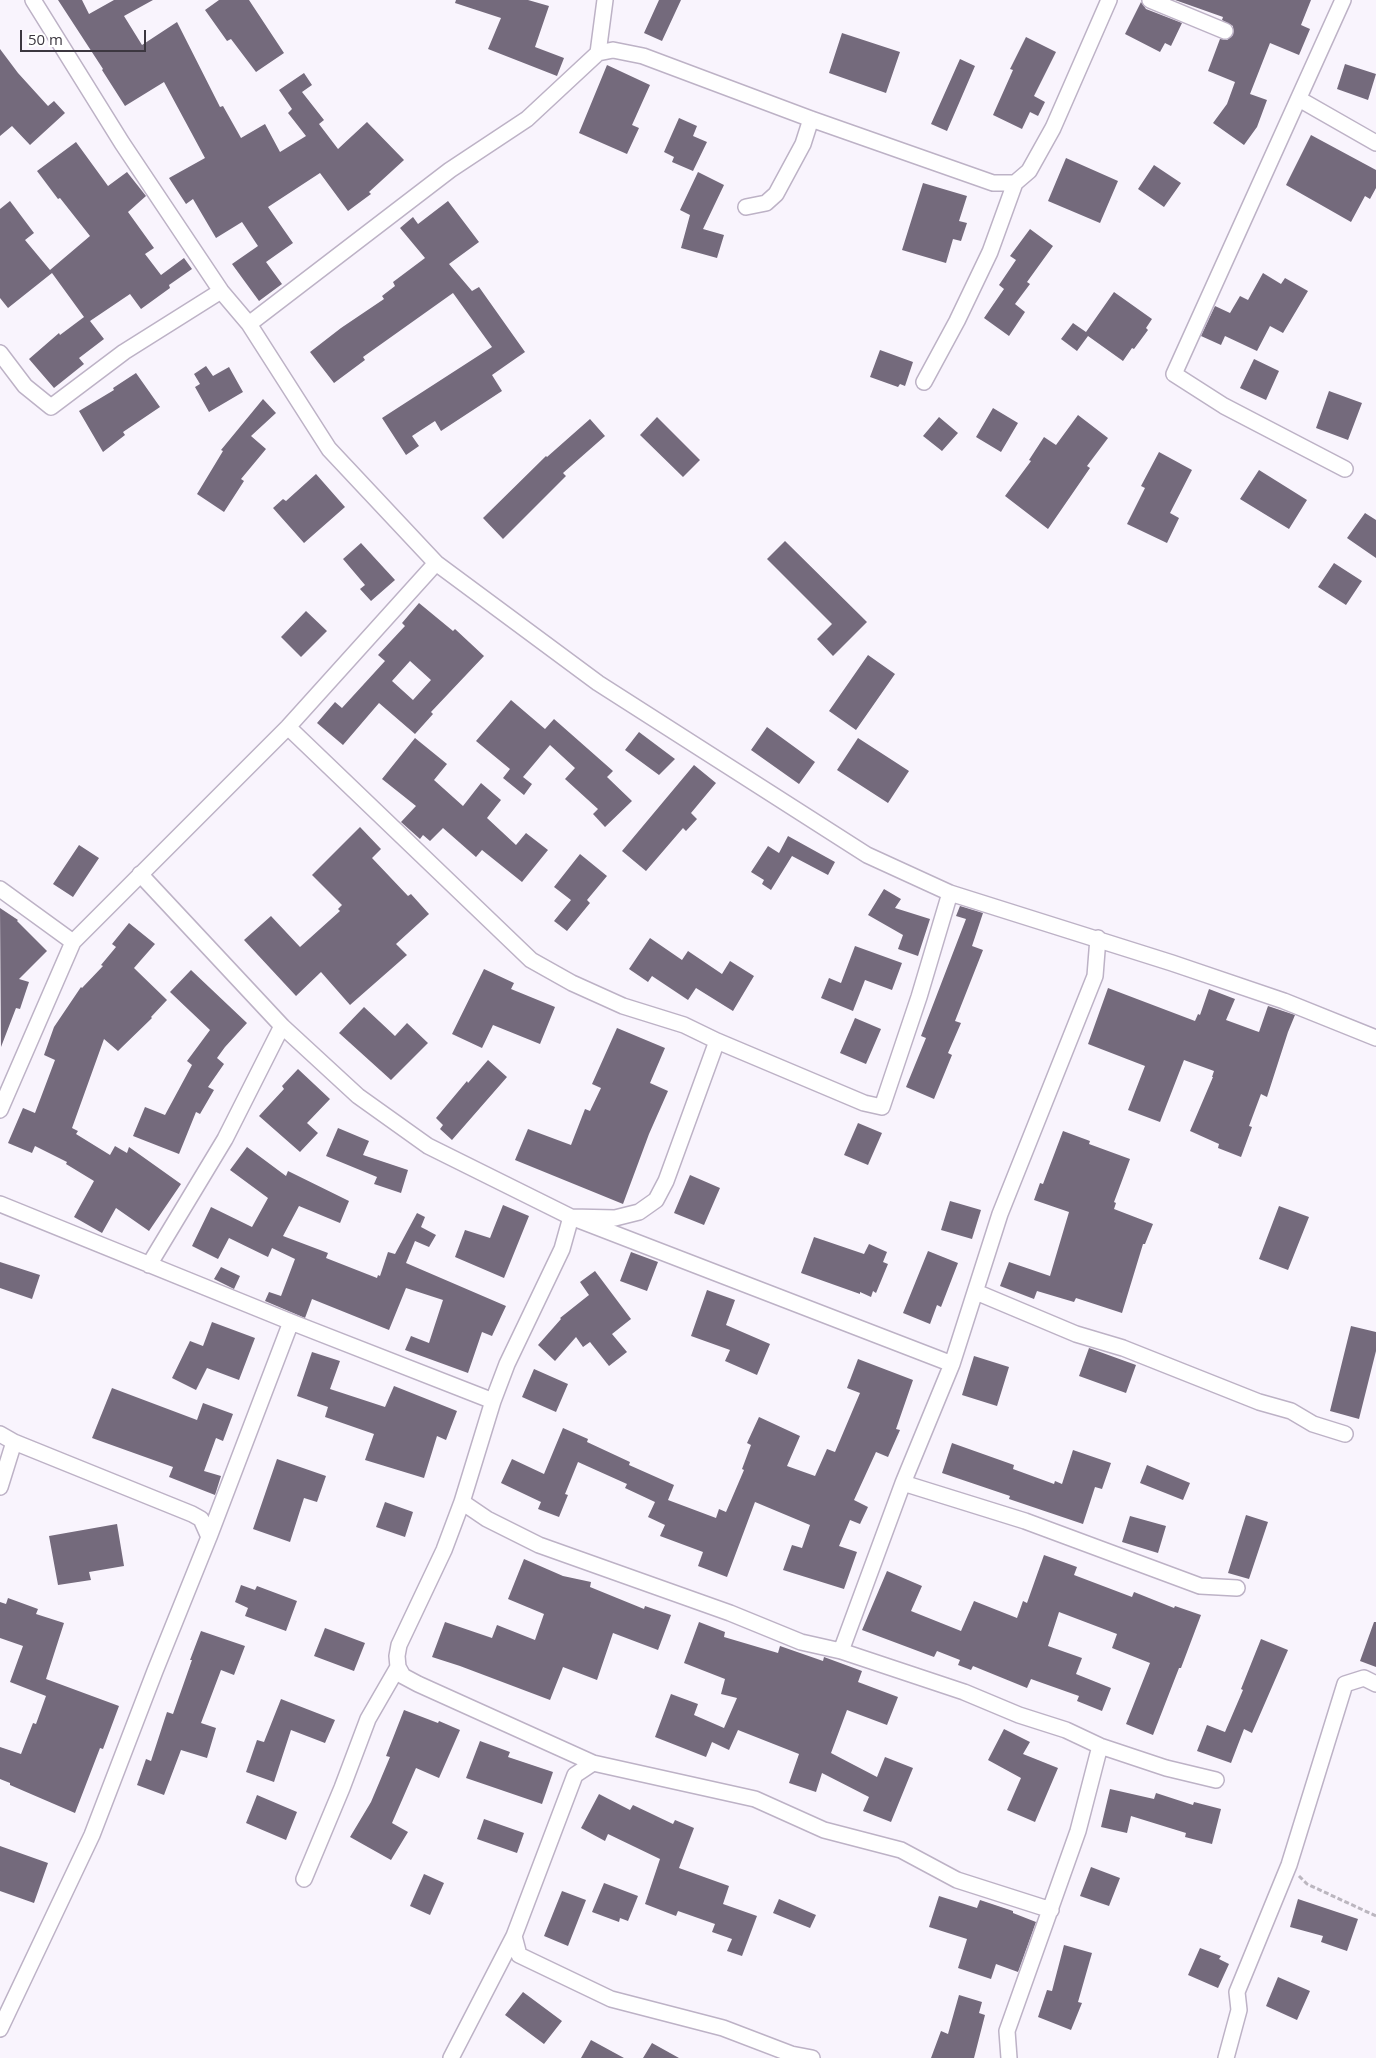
<!DOCTYPE html>
<style>
body{margin:0}
#map{position:relative;width:1376px;height:2058px;overflow:hidden;background:#f9f4fd;font-family:"Open Sans",sans-serif}
canvas{display:block}
.scale{position:absolute;left:20px;top:30px;width:126px;height:22px;box-sizing:border-box;border:2px solid #3c3740;border-top:0;padding-left:6px;font-size:15px;line-height:18px;white-space:nowrap;color:#3c3740;-webkit-text-stroke:4px #fff;paint-order:stroke}
</style>
<div id="map">
<canvas width="1376" height="2058"></canvas>
<div class="scale">50 m</div>
</div>
<script>
const c = document.querySelector('canvas').getContext('2d');
c.lineJoin = 'round';
function fillPath(path, color) { c.fillStyle = color; c.fill(path, 'evenodd'); }
const toPath = rows => new Path2D(rows.map(r => 'M' + r).join(''));
function strokePath(path, color, width, dash) { c.strokeStyle = color; c.lineWidth = width; c.lineCap = dash ? 'butt' : 'round'; c.setLineDash(dash || []); c.stroke(path); }
const building = toPath([
 [58,0,82,0,89,14,114,0,153,0,124,16,142,45,177,22,220,107,223,106,241,138,265,124,280,152,306,136,288,113,292,109,279,90,304,73,312,85,302,92,324,120,319,124,338,149,367,122,404,160,369,192,371,194,348,211,320,173,268,207,293,243,266,262,282,284,259,301,232,264,258,246,242,222,216,238,193,199,186,204,169,178,205,158,164,82,125,106,102,70,103,69],
 [219,0,249,0,284,53,256,72,231,39,227,41,205,10],
 [456,0,528,0,549,6,535,47,564,58,557,76,488,49,501,18,455,3],
 [659,0,681,0,662,41,644,33],
 [1175,0,1311,0,1301,25,1310,29,1299,55,1270,43,1250,94,1267,100,1257,127,1244,145,1213,123,1227,104,1235,82,1208,71,1220,39,1227,40,1233,35,1233,26,1222,20,1223,17],
 [1141,2,1146,9,1182,23,1171,46,1165,43,1160,52,1125,34],
 [842,33,900,52,886,93,829,73],
 [1026,37,1056,52,1034,96,1045,102,1038,116,1030,112,1022,129,993,115,1013,70,1010,69],
 [0,49,18,73,48,106,54,101,65,113,30,145,12,126,0,136],
 [960,59,975,66,947,131,931,124],
 [1345,64,1376,74,1368,100,1337,89],
 [607,65,650,85,632,125,639,128,627,154,579,133],
 [679,118,697,126,693,136,707,142,693,171,672,162,674,157,664,152],
 [1311,135,1376,170,1376,188,1370,199,1365,196,1351,222,1286,185],
 [76,142,108,186,127,172,146,196,128,212,154,248,145,254,161,275,184,258,192,269,169,285,170,288,141,309,130,294,90,321,104,339,79,358,84,364,54,388,29,359,59,333,60,335,84,317,52,273,8,308,0,298,0,209,10,201,34,233,25,240,50,270,90,236,60,198,58,199,37,171],
 [1066,158,1118,181,1100,223,1048,201],
 [1154,165,1181,183,1164,207,1138,189],
 [698,172,724,185,703,229,724,235,717,258,681,248,690,215,680,210],
 [923,183,967,196,959,221,967,223,961,241,953,239,946,263,902,250],
 [448,201,479,242,449,264,472,291,479,287,525,352,492,375,502,391,441,431,435,421,412,436,419,446,406,455,382,418,492,347,453,293,363,357,365,360,334,383,310,352,341,328,384,299,382,296,395,286,393,282,425,258,400,228,413,217,418,224],
 [1030,229,1053,246,1027,282,1030,284,1015,304,1025,312,1009,336,984,318,1004,289,999,285,1016,260,1010,256],
 [1263,273,1281,284,1285,278,1308,291,1283,333,1270,326,1257,351,1225,336,1221,345,1201,336,1215,306,1230,313,1240,296,1248,300],
 [1114,292,1152,319,1146,328,1148,330,1134,349,1132,348,1123,361,1088,336,1077,351,1061,339,1073,323,1086,332],
 [880,350,913,362,905,386,900,384,898,387,870,377],
 [1254,359,1279,371,1266,400,1240,388],
 [206,366,213,376,229,367,243,392,209,412,195,387,200,384,194,374],
 [136,373,160,407,123,432,125,435,103,452,79,411,114,390,113,388],
 [1329,391,1362,403,1348,440,1316,428],
 [263,399,276,413,251,436,266,449,241,479,244,481,224,512,197,494,223,451,221,450],
 [993,408,1018,423,1001,452,976,437],
 [1078,415,1108,438,1087,466,1090,468,1048,529,1005,496,1031,461,1029,460,1044,437,1056,445],
 [657,417,700,460,683,477,640,435],
 [939,417,958,433,942,451,923,436],
 [590,419,605,436,563,473,566,476,503,539,483,518,546,456,547,457],
 [1159,452,1192,470,1170,513,1179,518,1167,543,1127,524,1145,488,1141,486],
 [1259,470,1307,500,1289,529,1240,499],
 [316,474,345,507,304,543,273,508,283,499,286,501],
 [1365,513,1376,520,1376,558,1347,538],
 [785,541,867,622,833,656,817,639,832,624,767,559],
 [361,543,395,580,371,601,360,589,365,585,343,559],
 [1334,563,1362,581,1346,605,1318,587],
 [419,603,453,631,455,629,484,656,431,712,433,714,415,734,379,703,343,745,317,723,335,702,342,708,385,661,378,655,405,626,402,623],
 [410,661,431,680,413,700,392,681],
 [306,611,327,631,301,657,281,637],
 [868,655,895,674,856,730,829,711],
 [511,700,545,729,554,719,613,771,607,777,632,801,605,827,593,814,598,809,565,779,575,768,550,745,523,777,532,784,524,795,503,778,510,769,476,741],
 [767,727,815,762,799,784,751,750],
 [639,732,675,759,659,775,625,750],
 [415,738,447,764,434,780,463,806,481,783,501,800,487,818,516,845,526,833,548,850,522,882,482,850,476,857,443,828,430,841,423,835,420,839,401,822,416,806,382,779],
 [858,738,909,771,888,803,837,770],
 [694,765,716,783,691,813,697,819,686,831,683,828,646,871,622,851],
 [360,827,381,849,372,858,408,896,411,894,429,914,396,944,407,955,350,1005,321,972,296,996,244,940,271,916,300,947,340,911,338,909,342,905,312,875],
 [788,836,835,862,828,875,792,856,771,890,762,884,764,880,751,872,768,846,779,853],
 [79,845,99,858,73,897,53,884],
 [580,854,607,876,587,900,590,903,567,931,554,921,571,900,554,887],
 [884,889,901,899,895,908,930,919,918,956,898,949,903,935,868,915],
 [960,906,983,913,972,946,983,950,955,1021,961,1023,948,1053,952,1055,934,1099,906,1087,926,1038,921,1036,966,919,956,916],
 [0,908,18,920,17,921,47,951,19,979,29,982,20,1009,16,1008,1,1047],
 [129,923,155,944,134,968,167,1000,151,1017,152,1018,118,1051,104,1039,72,1128,78,1131,76,1134,110,1155,115,1146,127,1153,129,1147,181,1184,149,1231,116,1208,102,1233,74,1217,94,1181,66,1164,67,1162,35,1146,32,1153,8,1143,23,1108,35,1113,55,1060,44,1055,54,1027,81,987,82,988,103,966,101,965,116,947,112,944],
 [650,938,682,960,688,951,722,974,730,961,754,976,733,1011,696,988,688,1000,652,976,648,982,629,969],
 [855,946,902,963,892,990,865,980,853,1011,821,998,829,978,841,983],
 [484,969,514,983,511,989,555,1007,540,1044,493,1025,482,1048,452,1034],
 [191,970,247,1023,225,1047,217,1058,224,1064,208,1087,214,1090,200,1114,196,1112,179,1154,133,1136,145,1107,165,1115,192,1065,187,1061,210,1030,170,992],
 [1108,988,1195,1021,1198,1014,1200,1015,1209,989,1235,999,1226,1020,1256,1031,1259,1032,1268,1006,1295,1015,1288,1032,1267,1097,1261,1094,1249,1126,1252,1127,1241,1157,1218,1148,1219,1144,1190,1131,1213,1077,1212,1077,1214,1071,1184,1060,1160,1122,1128,1110,1145,1066,1088,1044],
 [364,1007,395,1036,407,1023,428,1043,391,1080,339,1033],
 [855,1018,881,1029,866,1064,840,1053],
 [617,1028,665,1048,650,1083,668,1091,649,1134,623,1204,515,1160,528,1129,571,1145,585,1109,590,1111,601,1088,592,1084],
 [488,1060,507,1077,452,1140,440,1129,443,1125,436,1118,467,1081,468,1083],
 [298,1069,330,1099,307,1123,318,1133,300,1152,259,1116,284,1089,282,1086],
 [858,1123,882,1133,868,1165,844,1155],
 [338,1128,369,1141,363,1155,408,1170,401,1193,374,1184,377,1177,326,1156],
 [1063,1131,1090,1141,1089,1144,1130,1159,1114,1202,1116,1203,1114,1209,1153,1224,1145,1244,1143,1244,1122,1313,1076,1298,1074,1302,1037,1291,1034,1299,1000,1286,1009,1262,1050,1276,1069,1212,1034,1200,1040,1183,1043,1184],
 [247,1147,286,1176,288,1171,349,1201,340,1223,299,1206,283,1236,328,1253,326,1258,377,1278,378,1275,380,1276,388,1252,395,1254,417,1213,425,1217,421,1227,436,1235,429,1247,415,1241,406,1263,506,1306,492,1336,482,1332,468,1373,405,1350,411,1336,429,1343,443,1300,406,1288,389,1330,312,1299,305,1318,265,1301,269,1292,281,1296,295,1259,272,1248,268,1257,229,1238,218,1259,192,1246,211,1207,252,1227,268,1198,230,1170],
 [690,1175,720,1188,704,1225,674,1213],
 [950,1201,981,1210,972,1239,941,1230],
 [503,1205,529,1216,504,1278,455,1257,465,1230,490,1238],
 [1279,1206,1309,1217,1288,1270,1259,1259],
 [814,1237,864,1254,869,1244,887,1252,883,1262,888,1264,876,1293,873,1291,871,1297,860,1292,860,1294,801,1273],
 [928,1251,958,1263,941,1307,937,1305,930,1324,903,1313],
 [631,1252,658,1262,647,1291,620,1281],
 [0,1262,40,1275,32,1299,0,1288],
 [221,1267,240,1276,234,1289,214,1279],
 [595,1271,631,1319,612,1334,627,1352,609,1366,590,1342,583,1347,576,1337,555,1361,538,1345,561,1319,560,1318,589,1295,580,1282],
 [707,1290,735,1300,726,1325,770,1344,757,1375,725,1361,730,1350,691,1336],
 [212,1322,255,1338,239,1380,207,1368,196,1390,172,1378,190,1341,203,1346],
 [1351,1326,1376,1332,1376,1351,1359,1419,1330,1411],
 [1089,1348,1136,1365,1126,1393,1079,1376],
 [312,1352,340,1361,330,1389,385,1407,394,1386,457,1411,446,1440,437,1436,424,1478,365,1460,374,1434,325,1417,328,1407,297,1396],
 [974,1356,1009,1367,997,1406,962,1395],
 [858,1359,913,1380,896,1429,900,1430,888,1457,876,1452,854,1500,868,1507,860,1524,850,1520,839,1546,857,1552,844,1589,783,1570,792,1545,802,1548,810,1525,755,1502,727,1577,698,1566,703,1552,660,1536,665,1525,648,1517,655,1502,625,1488,627,1484,578,1462,565,1494,568,1495,559,1517,538,1509,541,1502,501,1483,512,1459,544,1474,563,1428,588,1439,587,1442,630,1462,629,1465,674,1485,668,1500,716,1518,719,1509,726,1512,744,1470,742,1469,751,1445,747,1443,759,1417,800,1436,787,1466,815,1476,827,1449,835,1452,860,1393,847,1388],
 [534,1369,568,1384,556,1412,522,1397],
 [112,1388,197,1420,203,1403,233,1414,223,1441,216,1438,204,1471,221,1476,215,1495,169,1477,173,1467,92,1438],
 [952,1443,1014,1465,1013,1469,1054,1484,1055,1481,1062,1484,1073,1450,1111,1463,1102,1489,1095,1487,1083,1524,1009,1499,1010,1496,942,1473],
 [277,1459,326,1476,317,1502,304,1498,290,1542,253,1529],
 [1147,1465,1190,1483,1183,1500,1140,1483],
 [385,1502,413,1512,405,1537,376,1527],
 [1246,1515,1268,1522,1249,1579,1228,1573],
 [1130,1516,1166,1526,1158,1553,1122,1542],
 [117,1524,124,1566,89,1572,91,1580,58,1585,49,1536],
 [1044,1555,1077,1567,1074,1575,1132,1597,1134,1592,1174,1608,1175,1606,1201,1615,1181,1668,1179,1668,1153,1735,1126,1724,1150,1663,1112,1648,1117,1634,1059,1612,1048,1646,1082,1658,1076,1674,1111,1688,1102,1711,1077,1701,1079,1696,1031,1679,1027,1688,973,1666,971,1670,958,1665,960,1660,937,1651,934,1657,862,1630,887,1571,922,1586,911,1611,961,1631,974,1601,1017,1618,1023,1601,1027,1603],
 [524,1559,563,1576,591,1582,590,1587,644,1609,645,1606,671,1615,658,1650,613,1633,597,1680,563,1667,550,1700,460,1666,432,1657,445,1622,492,1638,497,1625,535,1640,544,1614,508,1599],
 [241,1585,255,1590,257,1586,297,1601,286,1631,245,1616,248,1608,235,1602],
 [8,1598,38,1609,36,1614,64,1623,46,1679,119,1706,103,1749,100,1748,75,1813,10,1785,10,1783,0,1779,0,1747,21,1754,33,1723,36,1724,46,1696,10,1682,23,1646,0,1638,0,1602,6,1604],
 [699,1622,725,1632,724,1637,778,1653,780,1646,823,1661,824,1657,862,1671,858,1682,898,1697,887,1725,847,1710,831,1753,877,1777,885,1757,913,1768,891,1822,863,1811,869,1797,822,1773,816,1792,789,1783,799,1754,738,1730,729,1750,712,1742,706,1757,655,1737,671,1694,698,1704,694,1715,724,1728,737,1698,721,1694,725,1679,684,1663],
 [1374,1622,1376,1622,1376,1667,1360,1661],
 [325,1628,365,1643,354,1671,314,1656],
 [201,1631,245,1646,234,1675,221,1670,201,1723,216,1728,207,1758,181,1750,164,1795,137,1785,146,1759,151,1761,167,1712,173,1714,192,1660,190,1660],
 [1261,1639,1288,1650,1252,1733,1244,1729,1231,1763,1197,1751,1207,1725,1225,1732,1243,1690,1241,1689],
 [281,1699,335,1720,325,1743,291,1730,274,1782,246,1772,257,1740,264,1742],
 [404,1710,438,1723,439,1721,460,1730,439,1778,416,1768,392,1823,408,1832,391,1860,350,1837,371,1802,390,1757,386,1756],
 [1004,1729,1030,1742,1023,1754,1058,1768,1035,1822,1007,1810,1021,1778,988,1760],
 [480,1741,510,1752,508,1757,553,1772,542,1804,466,1778],
 [1110,1789,1154,1799,1156,1793,1193,1805,1194,1802,1221,1809,1212,1844,1185,1837,1186,1833,1131,1816,1127,1833,1101,1827],
 [599,1794,630,1810,633,1805,673,1824,675,1820,694,1828,679,1868,729,1886,723,1904,757,1916,742,1956,727,1951,732,1939,712,1932,715,1924,678,1911,676,1916,645,1904,660,1859,608,1834,605,1841,581,1828],
 [257,1795,297,1812,286,1840,246,1823],
 [484,1819,524,1833,517,1853,477,1839],
 [0,1846,48,1863,34,1903,0,1891],
 [1091,1867,1120,1878,1109,1906,1080,1896],
 [424,1874,444,1883,430,1915,410,1906],
 [604,1883,638,1896,628,1921,620,1918,619,1922,592,1912],
 [562,1891,586,1900,568,1946,544,1936],
 [939,1896,977,1908,980,1900,1013,1911,1013,1913,1036,1922,1018,1972,996,1964,991,1979,958,1968,967,1939,929,1927],
 [779,1899,816,1915,810,1928,773,1913],
 [1298,1899,1358,1919,1347,1951,1321,1942,1323,1936,1290,1927],
 [1064,1945,1092,1953,1078,2002,1082,2003,1071,2030,1038,2017,1047,1990,1052,1991],
 [1200,1948,1221,1956,1219,1959,1229,1964,1218,1988,1188,1975],
 [1278,1977,1310,1991,1297,2020,1266,2006],
 [523,1992,562,2021,544,2044,505,2015],
 [959,1995,982,2002,979,2013,985,2015,974,2058,931,2058,941,2031,948,2034],
 [591,2040,624,2058,581,2058],
 [652,2043,679,2058,643,2058]
]);
const path = toPath([
 [1299,1876,1307,1884,1376,1916]
]);
const minor = toPath([
 [33,0,122,143,221,291,249,324,329,449,436,563,598,683,867,855,950,893,1172,963,1284,1001,1376,1038],
 [1150,0,1225,31],
 [1343,0,1174,374,1224,406,1345,469],
 [598,53,613,50,643,56,811,119,993,183,1015,183],
 [1299,99,1376,143],
 [746,207,766,203,776,194,803,144,811,119],
 [249,324,450,170,527,119,598,53,605,0],
 [0,353,25,386,51,407,124,352,221,291],
 [924,382,957,321,990,252,1015,183,1029,171,1053,128,1109,0],
 [288,727,531,960,572,983,623,1006,684,1025,717,1041,864,1103,882,1107,919,997,950,893],
 [140,874,282,1026,225,1139,149,1265],
 [0,889,73,942],
 [282,1026,358,1096,428,1146,571,1217,952,1364],
 [717,1041,666,1181,656,1200,639,1212,615,1218,571,1217,562,1249,507,1364,493,1401,462,1502,444,1550,399,1645,397,1656,398,1667,403,1676,418,1684,593,1763,755,1799,824,1830,901,1850,957,1880,1051,1910],
 [0,1110,73,942,288,727,436,563],
 [0,1204,291,1322,493,1401],
 [976,1292,1076,1334,1123,1348,1259,1402,1291,1411,1313,1424,1345,1434],
 [0,1434,14,1442,0,1487],
 [903,1483,1025,1521,1200,1586,1237,1588],
 [462,1502,487,1519,539,1545,730,1613,801,1642,841,1651,964,1692,1019,1715,1066,1730,1100,1746,1166,1768,1216,1780],
 [209,1537,291,1322],
 [841,1651,903,1483,952,1364,1000,1214,1095,976,1098,938],
 [593,1763,575,1775,514,1936,519,1955,611,1999,723,2028,791,2054,812,2058],
 [304,1879,342,1788,368,1719,398,1667],
 [0,2029,92,1835,155,1671,209,1537,201,1519,192,1514,14,1442],
 [451,2058,514,1936],
 [1009,2058,1007,2031,1078,1831,1100,1746],
 [1226,2058,1239,2010,1237,1992,1289,1865,1345,1684,1364,1678,1376,1684]
]);
fillPath(building, '#746a7c');
strokePath(minor, '#bdb2c6', 18);
strokePath(path, '#bbb6bf', 3, [5, 2.5]);
strokePath(minor, '#fff', 15);
</script>
